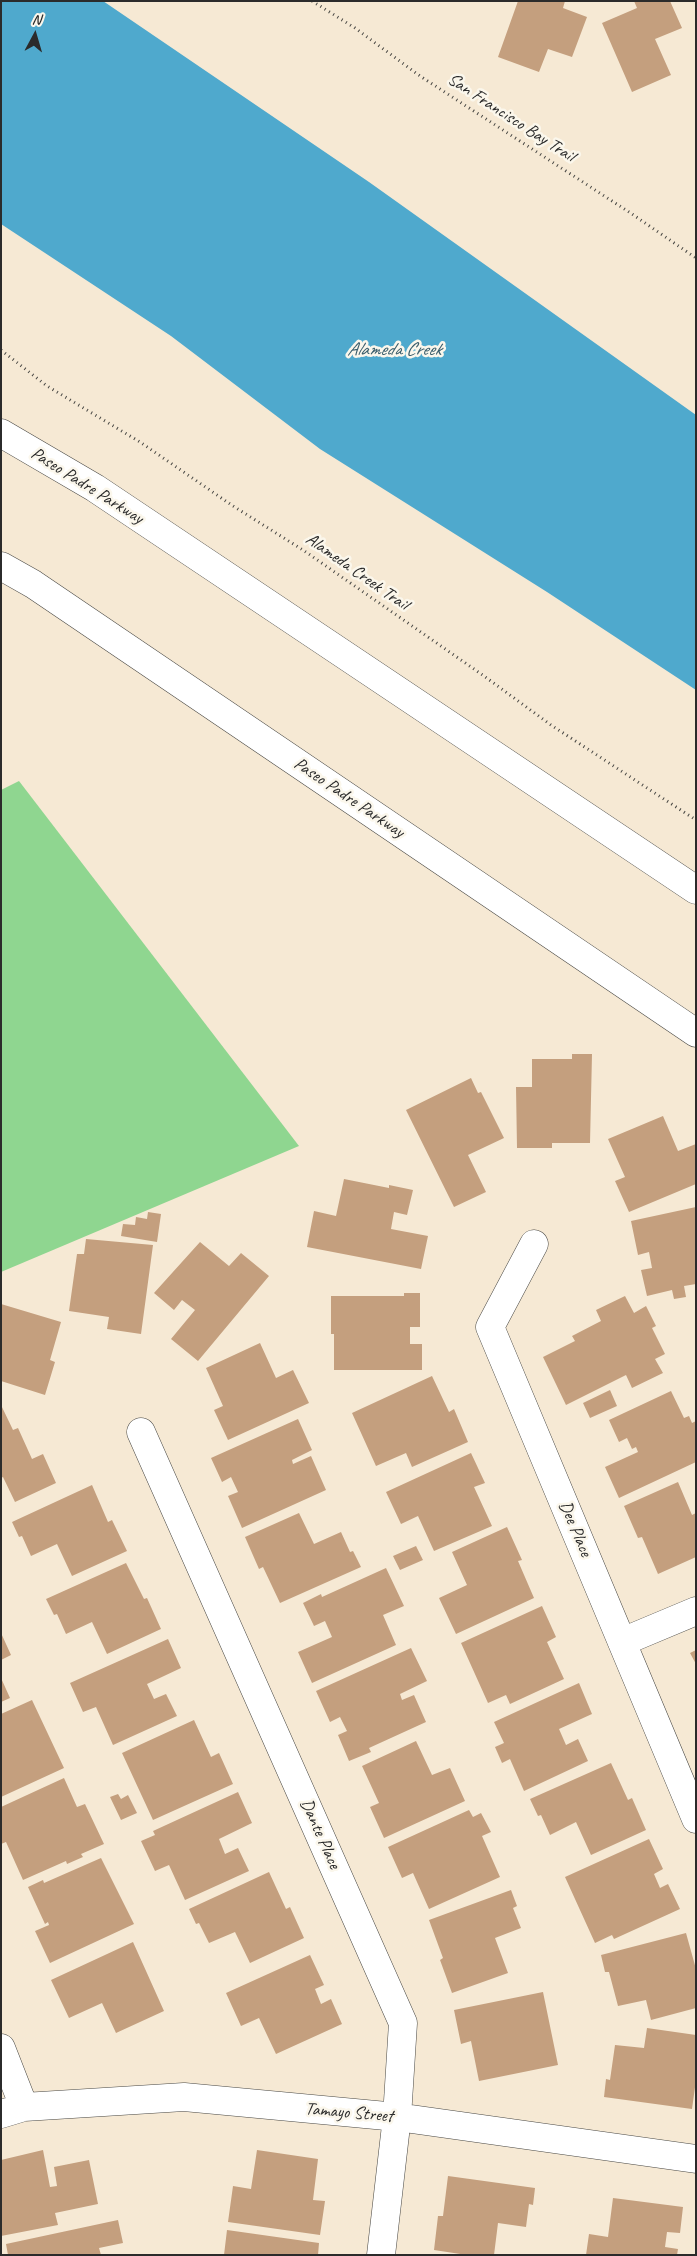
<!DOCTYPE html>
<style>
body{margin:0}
#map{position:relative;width:697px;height:2256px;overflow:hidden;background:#f6e9d4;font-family:Caveat,sans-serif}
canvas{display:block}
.frame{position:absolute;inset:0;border:2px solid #2b2b2b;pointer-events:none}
.north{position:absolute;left:10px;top:10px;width:50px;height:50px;-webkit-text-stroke:4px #fbf7ec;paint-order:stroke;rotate:6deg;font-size:14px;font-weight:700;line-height:20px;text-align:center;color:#2b2b2b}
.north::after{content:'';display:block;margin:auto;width:18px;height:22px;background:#2b2b2b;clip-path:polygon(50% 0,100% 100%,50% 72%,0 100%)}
</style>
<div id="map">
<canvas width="697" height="2256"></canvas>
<div class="frame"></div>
<div class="north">N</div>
</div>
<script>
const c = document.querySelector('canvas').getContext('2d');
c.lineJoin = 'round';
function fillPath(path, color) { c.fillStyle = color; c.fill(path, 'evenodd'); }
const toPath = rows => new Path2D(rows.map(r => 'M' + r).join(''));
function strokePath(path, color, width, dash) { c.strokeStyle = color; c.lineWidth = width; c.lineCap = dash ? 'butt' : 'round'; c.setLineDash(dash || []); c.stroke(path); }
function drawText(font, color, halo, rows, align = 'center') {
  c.font = font + ' Caveat,sans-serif'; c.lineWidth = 5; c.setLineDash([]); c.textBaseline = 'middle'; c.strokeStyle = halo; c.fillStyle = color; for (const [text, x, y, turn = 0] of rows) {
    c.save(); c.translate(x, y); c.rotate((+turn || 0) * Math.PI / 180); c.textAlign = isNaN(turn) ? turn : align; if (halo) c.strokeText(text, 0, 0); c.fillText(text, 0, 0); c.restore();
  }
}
const green = toPath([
 [19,781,299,1146,1,1272,1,790]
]);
const water = toPath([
 [1,1,103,1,369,182,696,415,696,690,547,592,320,449,171,336,1,224]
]);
const building = toPath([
 [518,1,565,1,563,8,587,17,572,57,548,49,539,72,498,57],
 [634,1,670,1,682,28,655,39,671,75,632,92,602,23,637,8],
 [572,1054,592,1054,590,1143,552,1143,552,1148,517,1148,516,1087,532,1087,532,1059,572,1059],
 [471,1078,478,1093,481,1092,504,1138,468,1155,486,1192,454,1207,406,1110],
 [663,1116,678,1151,696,1144,696,1184,629,1212,615,1181,625,1177,608,1139],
 [344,1179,389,1188,389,1185,413,1190,407,1215,394,1212,391,1229,428,1236,421,1269,307,1247,314,1211,336,1216],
 [696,1207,696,1284,684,1286,686,1297,674,1299,672,1290,647,1296,641,1270,652,1268,649,1252,638,1255,631,1221],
 [148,1212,161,1214,157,1242,121,1236,123,1224,135,1225,136,1217,147,1219],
 [86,1239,153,1245,141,1334,107,1329,109,1317,69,1311,77,1254,84,1254],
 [200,1242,229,1266,241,1253,269,1276,198,1361,171,1339,195,1310,182,1300,174,1310,154,1293],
 [404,1293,420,1293,420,1327,410,1327,410,1344,422,1344,422,1370,334,1370,334,1334,331,1334,331,1296,404,1296],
 [625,1296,634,1313,646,1306,656,1326,652,1328,665,1354,655,1359,663,1373,632,1388,626,1375,566,1405,543,1357,575,1341,572,1336,601,1321,596,1310],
 [1,1304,61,1322,50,1360,55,1362,45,1395,1,1381],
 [260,1343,276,1378,293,1370,309,1403,228,1440,214,1410,223,1406,206,1368],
 [432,1376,449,1412,454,1409,468,1442,412,1467,406,1453,376,1466,352,1413],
 [610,1390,617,1406,590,1418,583,1403],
 [671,1391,684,1418,689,1416,692,1423,696,1421,696,1462,619,1498,605,1467,638,1452,636,1447,632,1449,627,1438,619,1442,609,1420],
 [1,1405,13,1430,18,1428,32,1459,43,1454,56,1483,15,1502,3,1477,1,1478],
 [298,1419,312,1450,292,1460,293,1464,311,1456,326,1490,242,1528,228,1496,238,1492,231,1477,222,1482,211,1458],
 [471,1453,485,1483,474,1487,492,1526,434,1551,418,1516,401,1524,386,1492],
 [678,1482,692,1515,696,1513,696,1557,658,1574,642,1537,638,1538,624,1506],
 [92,1485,108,1522,112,1520,127,1551,72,1576,57,1544,31,1556,22,1536,19,1537,12,1522],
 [299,1513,314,1544,341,1532,350,1552,353,1551,361,1567,280,1603,263,1567,259,1569,245,1537],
 [507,1527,522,1560,518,1561,534,1598,456,1634,439,1598,467,1585,452,1552],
 [416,1546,423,1560,400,1570,393,1556],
 [126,1563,144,1599,147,1598,161,1629,107,1654,92,1622,66,1634,57,1614,54,1615,46,1599],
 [386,1568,404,1606,383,1615,396,1645,312,1683,298,1652,332,1637,325,1621,314,1626,303,1603,321,1594,322,1597],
 [542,1606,556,1637,547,1642,564,1679,510,1704,506,1695,488,1703,461,1643],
 [1,1633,11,1655,1,1660],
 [168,1639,181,1668,147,1684,154,1699,166,1694,177,1716,113,1745,96,1707,83,1712,70,1683],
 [411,1648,427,1681,400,1694,402,1700,414,1695,426,1722,369,1748,371,1752,349,1761,338,1735,347,1731,340,1717,330,1722,316,1691],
 [696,1650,696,1664,690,1653],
 [1,1678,10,1698,1,1702],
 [579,1683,592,1714,559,1729,566,1745,578,1739,588,1761,524,1791,510,1759,502,1763,495,1747,504,1743,494,1722],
 [32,1700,64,1768,1,1797,1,1714],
 [194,1720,211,1757,219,1753,233,1784,153,1820,122,1753],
 [416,1741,432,1775,450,1768,465,1801,384,1838,370,1807,379,1803,362,1766],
 [611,1763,628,1800,632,1798,646,1830,591,1855,576,1822,550,1835,541,1815,538,1816,530,1799],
 [64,1778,77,1807,85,1804,104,1844,81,1854,83,1857,67,1864,66,1861,23,1880,6,1842,1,1844,1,1807],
 [238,1792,252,1823,219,1839,225,1854,238,1848,249,1871,185,1900,169,1865,155,1871,141,1841,155,1835,153,1831],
 [118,1794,121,1799,128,1795,137,1813,121,1820,110,1797],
 [469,1810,473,1817,481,1813,491,1832,482,1836,500,1877,429,1909,413,1873,402,1878,388,1847],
 [649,1839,663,1869,654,1874,660,1888,668,1884,680,1909,614,1939,612,1935,595,1943,565,1877],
 [101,1858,134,1924,50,1963,35,1931,49,1925,48,1922,45,1924,28,1887,43,1880,44,1883],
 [269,1872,286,1909,290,1907,304,1938,250,1963,235,1932,209,1943,199,1923,196,1924,189,1909],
 [511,1890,517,1906,513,1908,521,1928,495,1938,508,1973,452,1993,440,1960,443,1958,429,1920],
 [686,1933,696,1969,696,2008,651,2020,646,2000,618,2006,609,1972,605,1972,601,1955],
 [133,1942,164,2011,116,2033,102,2003,69,2018,51,1980],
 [310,1955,324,1985,315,1989,321,2004,331,1999,342,2024,276,2054,259,2018,241,2026,226,1993],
 [543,1992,558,2065,479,2081,471,2041,461,2044,454,2010],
 [647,2028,696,2035,696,2080,692,2109,604,2097,606,2079,610,2080,615,2045,644,2048],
 [43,2150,50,2187,57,2186,54,2167,89,2160,98,2204,55,2213,58,2225,1,2236,1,2160],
 [257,2150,318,2159,313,2200,325,2201,320,2235,228,2222,233,2186,251,2189],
 [448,2176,535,2188,533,2205,529,2204,526,2227,498,2223,494,2255,467,2255,434,2250,438,2216,443,2216],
 [613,2198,683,2207,680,2233,667,2232,665,2247,678,2249,677,2255,586,2255,589,2234,608,2237],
 [118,2220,123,2243,99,2248,101,2255,8,2255,6,2244],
 [227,2230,319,2243,318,2255,224,2255]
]);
const path = toPath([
 [312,1,355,28,420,76,632,214,696,258],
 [1,350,47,386,140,442,233,506,303,550,484,676,551,725,696,820]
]);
const minor = toPath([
 [534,1244,490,1327,696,1819],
 [141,1432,403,2023,397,2117,381,2255],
 [622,1642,696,1611],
 [1,2048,24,2107],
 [1,2114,24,2107,184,2097,397,2117,696,2159]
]);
const major = toPath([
 [1,433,95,488,696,890],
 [1,566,33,584,696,1033]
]);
const streetNames = [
 ["San Francisco Bay Trail",511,118,33],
 ["Paseo Padre Parkway",87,486,32],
 ["Alameda Creek Trail",357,572,35],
 ["Paseo Padre Parkway",349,798,34],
 ["Dee Place",575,1529,67],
 ["Dante Place",320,1834,66],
 ["Tamayo Street",349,2113,5]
];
const waterNames = [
 ["Alameda Creek",394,350]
];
fillPath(green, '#8fd690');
fillPath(water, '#4fa9cd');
fillPath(building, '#c49f7e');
strokePath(minor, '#494844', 29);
strokePath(major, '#494844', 29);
strokePath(path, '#494844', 3, [1, 4]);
strokePath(minor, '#fff', 28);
strokePath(major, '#fff', 28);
drawText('18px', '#2b2b2b', '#fbf7ec', streetNames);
drawText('italic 19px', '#395d6c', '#fbf7ec', waterNames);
</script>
